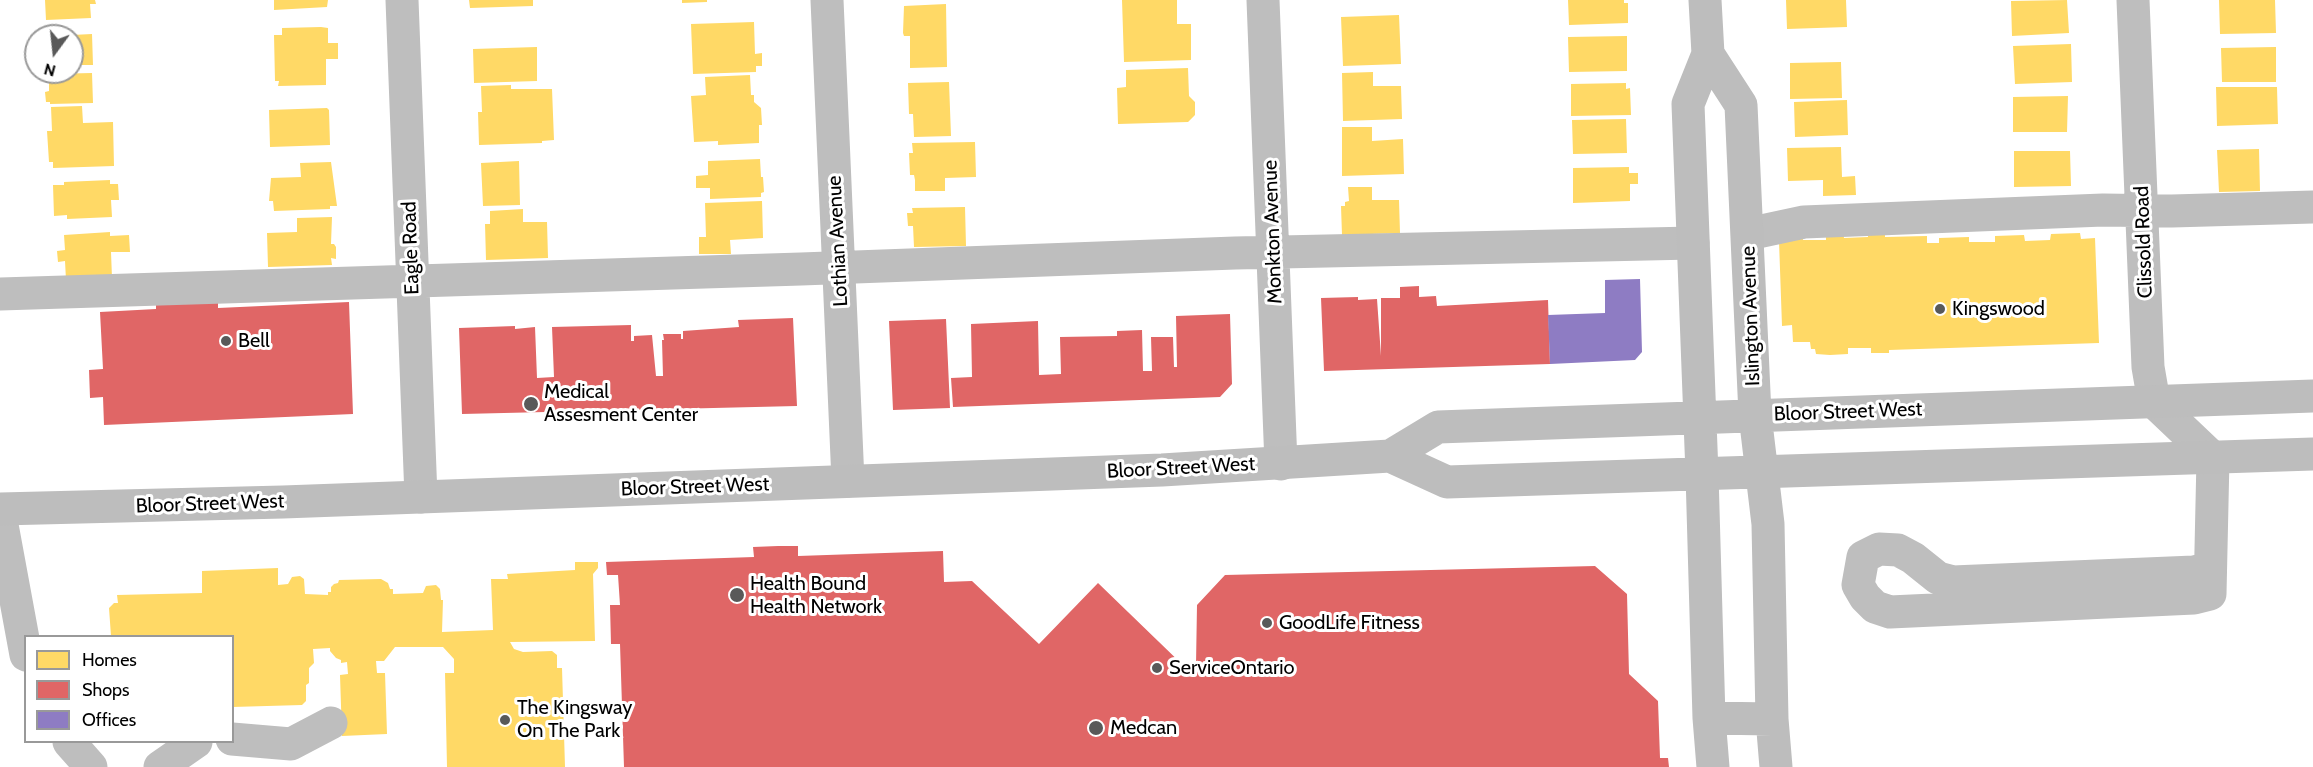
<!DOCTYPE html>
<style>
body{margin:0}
#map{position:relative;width:2313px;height:767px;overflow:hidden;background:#fff;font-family:Cabin,sans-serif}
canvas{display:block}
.legend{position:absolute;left:24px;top:635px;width:210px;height:108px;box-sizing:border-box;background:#fff;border:2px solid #999;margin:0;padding:8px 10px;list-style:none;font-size:18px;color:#000}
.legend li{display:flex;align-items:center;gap:12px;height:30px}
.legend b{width:30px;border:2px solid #999}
.north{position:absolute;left:24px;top:24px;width:60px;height:60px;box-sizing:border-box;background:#fff;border:2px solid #999;border-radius:50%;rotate:195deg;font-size:16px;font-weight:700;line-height:24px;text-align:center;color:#000}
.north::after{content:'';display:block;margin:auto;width:21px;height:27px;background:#595959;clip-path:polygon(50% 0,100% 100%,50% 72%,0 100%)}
</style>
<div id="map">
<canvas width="2313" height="767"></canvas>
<ul class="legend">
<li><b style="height:16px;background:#ffd966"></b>Homes</li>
<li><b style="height:16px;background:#e06666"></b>Shops</li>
<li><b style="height:16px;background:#8e7cc3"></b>Offices</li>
</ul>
<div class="north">N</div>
</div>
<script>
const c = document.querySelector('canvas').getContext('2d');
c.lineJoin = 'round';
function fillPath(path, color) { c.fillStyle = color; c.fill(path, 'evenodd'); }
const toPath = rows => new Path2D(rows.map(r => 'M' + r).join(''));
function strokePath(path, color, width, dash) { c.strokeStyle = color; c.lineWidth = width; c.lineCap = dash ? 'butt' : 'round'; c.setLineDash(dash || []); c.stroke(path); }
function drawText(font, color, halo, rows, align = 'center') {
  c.font = font + ' Cabin,sans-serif'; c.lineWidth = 6; c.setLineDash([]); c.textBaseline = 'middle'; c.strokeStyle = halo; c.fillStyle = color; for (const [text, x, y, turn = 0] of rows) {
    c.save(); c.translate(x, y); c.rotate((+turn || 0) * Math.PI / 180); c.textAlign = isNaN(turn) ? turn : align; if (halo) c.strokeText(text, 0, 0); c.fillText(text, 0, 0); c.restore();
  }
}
const homes = toPath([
 [45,0,95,0,96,4,90,4,91,18,46,20],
 [274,0,328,0,327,7,274,10],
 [469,0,533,0,533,6,470,8],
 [682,0,707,0,707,2,682,3],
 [1122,0,1177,0,1177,24,1191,24,1191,60,1124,62],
 [1568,0,1624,0,1624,3,1628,3,1628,23,1569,25],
 [1786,0,1846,0,1847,27,1787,29],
 [2067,0,2069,33,2012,36,2011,1],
 [2219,0,2275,0,2276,33,2220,34],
 [946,4,947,67,910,68,910,36,904,36,903,33,904,6],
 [1399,15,1401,64,1343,66,1341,17],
 [754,22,755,54,762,53,762,66,756,66,756,72,693,74,691,24],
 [321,27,328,28,328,43,338,43,338,59,326,59,326,85,278,86,279,81,275,81,274,35,282,35,282,28],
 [92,34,93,65,72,65,72,35],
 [1627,36,1627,71,1569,72,1568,37],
 [2071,44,2072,82,2015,84,2013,46],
 [537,47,537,81,474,83,473,49],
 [2276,47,2276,82,2222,82,2221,48],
 [1841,62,1842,98,1790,99,1790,63],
 [1188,68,1189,96,1195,102,1195,115,1188,122,1118,124,1117,88,1126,87,1126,70],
 [1373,72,1373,86,1401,86,1402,119,1343,121,1342,73],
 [92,73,93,103,50,104,50,102,46,102,45,92,49,91,49,74],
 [750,75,751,95,754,95,754,102,761,108,762,125,759,125,759,143,718,145,718,141,694,142,691,96,706,95,705,77],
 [949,82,951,136,914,137,913,114,909,114,908,83],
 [1626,83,1626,89,1630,88,1631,115,1571,116,1571,84],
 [511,85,511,89,552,89,554,140,542,141,542,143,479,145,478,112,482,112,481,86],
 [2216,87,2277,87,2278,124,2217,126],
 [2068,96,2067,132,2013,132,2013,97],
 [1847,100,1848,135,1795,137,1794,102],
 [82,106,83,123,113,122,114,166,53,168,53,162,49,162,47,131,52,131,51,107],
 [327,108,329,110,330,145,270,147,269,110],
 [1626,119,1627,153,1573,154,1572,120],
 [1342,127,1372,127,1372,141,1403,139,1404,174,1342,176],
 [975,142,976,177,945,178,945,191,915,191,915,180,914,175,910,175,909,153,913,153,912,143],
 [1841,147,1842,177,1855,176,1856,195,1823,196,1823,180,1788,181,1787,148],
 [2259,149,2260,191,2219,192,2217,150],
 [2014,151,2070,151,2071,186,2014,187],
 [760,159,761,177,763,177,764,192,761,193,761,197,710,199,710,188,696,188,696,176,708,175,708,161],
 [519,161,520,205,483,206,481,163],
 [331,162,337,206,330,206,330,209,274,211,273,201,269,201,271,178,301,177,300,163],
 [1629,167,1629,173,1638,173,1638,184,1630,184,1630,201,1573,203,1573,168],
 [110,180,110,184,118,184,119,200,111,200,112,217,67,219,67,215,54,216,53,185,64,185,64,182],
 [1348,187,1372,187,1372,200,1399,200,1400,233,1342,235,1341,206,1345,206,1345,202,1349,201],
 [762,201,763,238,730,240,731,254,699,254,699,237,706,237,705,203],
 [965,207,966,246,914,247,913,226,908,226,907,213,913,213,912,208],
 [523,209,523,222,547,222,548,258,486,260,485,224,490,224,490,211],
 [332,217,331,244,334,244,336,247,336,259,331,258,332,265,268,267,267,233,297,232,297,218],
 [1885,231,1885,237,1927,236,1927,243,1939,243,1939,238,1969,237,1969,242,1995,242,1995,236,2024,235,2025,241,2050,240,2051,234,2080,233,2081,239,2095,238,2099,343,1889,350,1889,353,1871,353,1871,348,1848,348,1848,354,1830,355,1816,354,1815,349,1811,349,1810,342,1793,342,1792,325,1782,326,1779,241,1802,233,1803,240,1826,240,1826,233,1843,232,1844,238,1868,237,1868,232],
 [110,232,110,236,129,235,130,252,111,252,112,278,66,280,65,261,58,262,57,251,65,250,64,235],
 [575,562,598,562,598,568,593,574,595,641,510,642,514,649,523,652,552,651,557,655,557,668,562,668,565,767,447,767,445,673,454,673,454,659,443,647,395,647,384,661,376,661,377,673,385,673,387,734,342,736,340,675,348,674,347,662,341,663,341,660,336,658,330,651,330,648,313,649,314,663,309,668,309,683,306,685,306,701,302,705,232,707,232,636,111,636,109,608,114,603,118,603,117,595,202,593,202,571,278,568,278,585,288,584,292,577,300,576,304,579,305,594,328,595,328,592,331,592,331,587,334,584,338,583,339,580,381,579,388,583,390,589,393,589,393,594,423,593,426,586,436,585,440,589,441,600,443,600,442,632,493,630,491,579,508,579,507,574,575,570]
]);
const shops = toPath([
 [1419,286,1419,297,1436,296,1437,306,1548,300,1550,364,1324,371,1321,298,1358,297,1358,300,1377,299,1381,356,1381,298,1400,298,1400,287],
 [218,301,218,308,349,302,353,414,104,425,103,397,90,398,89,370,103,369,100,312,156,309,156,304],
 [1230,314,1232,384,1220,397,953,407,951,378,972,377,971,324,1038,321,1039,375,1061,374,1060,337,1117,336,1117,331,1142,330,1143,371,1152,371,1151,337,1173,337,1174,367,1177,367,1176,316],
 [793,318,797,406,462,414,459,328,515,326,515,329,535,327,537,378,554,377,552,327,631,325,631,341,634,341,634,336,652,335,656,376,663,376,662,340,664,340,663,334,681,334,681,339,683,339,683,331,739,327,738,320],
 [946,319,950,408,893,410,889,321],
 [778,546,798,546,798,556,943,551,944,582,972,581,1039,644,1098,583,1189,671,1196,665,1197,605,1225,575,1595,566,1627,594,1629,674,1658,701,1660,758,1668,758,1669,767,624,767,620,644,611,644,610,605,620,605,618,575,607,575,606,562,754,557,753,547]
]);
const offices = toPath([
 [1640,279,1642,352,1635,360,1550,364,1548,315,1605,313,1605,280]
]);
const minor = toPath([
 [402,0,421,497],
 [827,0,848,481],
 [1263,0,1281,464],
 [2133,0,2148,367,2154,402,2213,458,2210,594,2194,598,1890,612,1875,607,1865,597,1858,585,1863,557,1879,549,1898,550,1913,558,1938,578,1953,582,2194,572,2210,568],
 [1748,234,1804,222,2103,210,2172,211,2313,207],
 [0,294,801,269,1235,253,1693,243],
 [0,514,26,655],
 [232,739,291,744,331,723],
 [69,742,91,767],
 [160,767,196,742]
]);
const major = toPath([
 [1705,0,1708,54,1688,104,1702,474,1709,718,1713,767],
 [1708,54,1741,105,1755,415,1768,524,1772,719,1776,767],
 [1390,456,1447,482,2313,454],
 [0,509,283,502,1162,470,1390,456,1438,427,2313,396],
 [1709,718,1772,719]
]);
const markers = [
 [1940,309,6,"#595959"],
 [226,341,6,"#595959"],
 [531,404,8,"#595959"],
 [737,595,8,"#595959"],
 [1267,623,6,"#595959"],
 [1157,668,6,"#595959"],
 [505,720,6,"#595959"],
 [1096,728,8,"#595959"]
];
const streetNames = [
 ["Monkton Avenue",1273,232,-92],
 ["Lothian Avenue",838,241,-93],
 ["Clissold Road",2144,242,-92],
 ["Eagle Road",411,248,-92],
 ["Islington Avenue",1751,316,-92],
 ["Bloor Street West",1848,412,-2],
 ["Bloor Street West",1181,468,-3],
 ["Bloor Street West",695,487,-2],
 ["Bloor Street West",210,504,-2]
];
const poiNames = [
 ["Kingswood",1952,309],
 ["Bell",238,341],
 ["Medical",544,392],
 ["Assesment Center",544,415],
 ["Health Bound",750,584],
 ["Health Network",750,607],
 ["GoodLife Fitness",1279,623],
 ["ServiceOntario",1169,668],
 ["The Kingsway",517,708],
 ["On The Park",517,731],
 ["Medcan",1110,728]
];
fillPath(homes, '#ffd966');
fillPath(shops, '#e06666');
fillPath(offices, '#8e7cc3');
strokePath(minor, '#bebebe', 33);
strokePath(major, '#bdbdbd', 33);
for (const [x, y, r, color] of markers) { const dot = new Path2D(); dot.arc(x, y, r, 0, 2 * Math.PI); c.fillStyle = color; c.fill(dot); strokePath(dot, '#fff', 2); }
drawText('20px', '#000', '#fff', streetNames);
drawText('20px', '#000', '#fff', poiNames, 'left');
</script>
